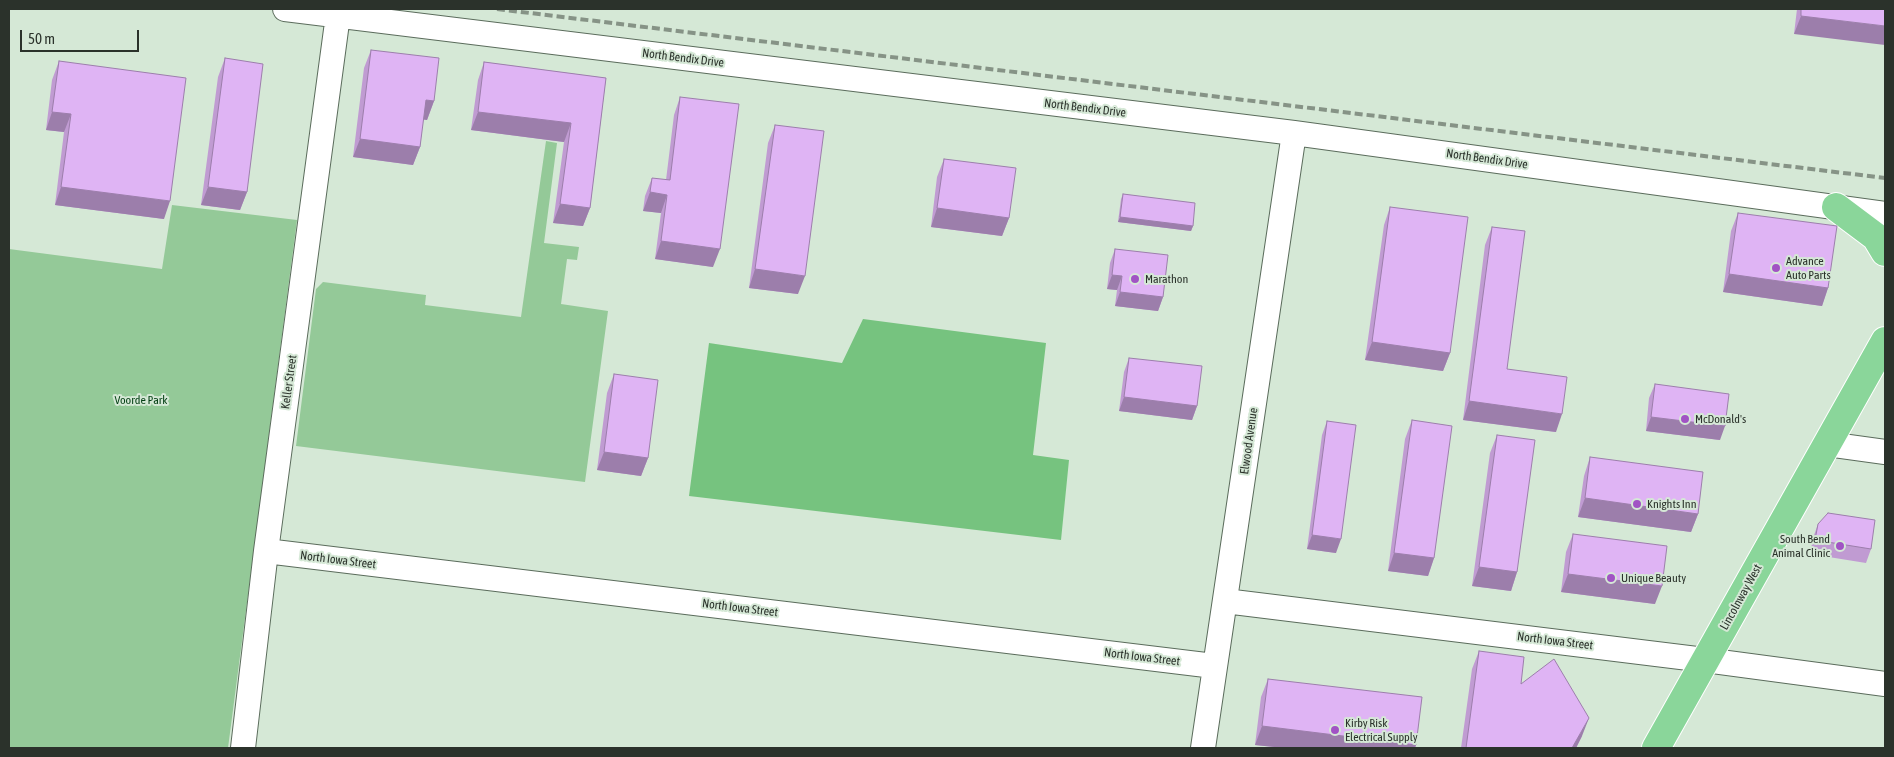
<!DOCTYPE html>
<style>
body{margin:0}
#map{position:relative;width:1894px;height:757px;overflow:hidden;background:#d5e8d6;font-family:"Asap Condensed",sans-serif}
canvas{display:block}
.frame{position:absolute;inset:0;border:10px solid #2b322b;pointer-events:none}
.scale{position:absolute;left:20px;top:30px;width:119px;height:22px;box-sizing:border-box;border:2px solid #2b322b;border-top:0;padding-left:6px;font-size:15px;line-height:18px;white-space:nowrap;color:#2b322b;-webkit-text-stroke:4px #d5e8d6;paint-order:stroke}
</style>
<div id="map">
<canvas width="1894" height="757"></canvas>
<div class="frame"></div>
<div class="scale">50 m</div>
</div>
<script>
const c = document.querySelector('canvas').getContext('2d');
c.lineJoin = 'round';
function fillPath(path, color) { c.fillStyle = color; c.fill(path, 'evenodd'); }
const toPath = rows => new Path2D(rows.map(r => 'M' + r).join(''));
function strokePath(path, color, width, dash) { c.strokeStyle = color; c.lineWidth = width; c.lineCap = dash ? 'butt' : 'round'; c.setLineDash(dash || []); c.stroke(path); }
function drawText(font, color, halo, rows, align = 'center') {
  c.font = font + ' "Asap Condensed",sans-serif'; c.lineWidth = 4; c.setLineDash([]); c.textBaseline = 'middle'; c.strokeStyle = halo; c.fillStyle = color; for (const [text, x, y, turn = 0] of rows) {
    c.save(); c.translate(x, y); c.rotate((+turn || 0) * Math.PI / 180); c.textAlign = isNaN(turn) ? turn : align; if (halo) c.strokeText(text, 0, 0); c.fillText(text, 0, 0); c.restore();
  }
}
const green = toPath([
 [546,141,557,143,544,243,579,247,577,260,567,259,561,304,608,311,585,482,296,446,316,289,323,282,426,295,425,305,521,317],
 [172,205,297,220,228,748,9,748,9,249,162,269]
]);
const forest = toPath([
 [863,319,1046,343,1033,455,1069,460,1061,540,689,496,709,343,842,363]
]);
const minor = toPath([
 [285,9,1294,133,1885,214],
 [1827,444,1885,452],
 [266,551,1214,666],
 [1225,601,1705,660,1885,684],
 [243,748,266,551,338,15],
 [1203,748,1294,133]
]);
const major = toPath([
 [1836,207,1876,237,1885,252],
 [1656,748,1885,341]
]);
const rail = toPath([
 [497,9,1885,178]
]);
const wall = toPath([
 [1797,9,1885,9,1794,34],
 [371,50,434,101,427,120,423,119,420,147,413,165,353,157,364,68],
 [225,58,247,192,240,210,201,205,218,77],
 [59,61,164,219,55,205,64,132,46,130,52,80],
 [484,62,606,78,590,208,583,226,553,223,564,142,471,130,478,80],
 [680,97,713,267,655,259,661,213,643,211,645,196,652,178,666,180,674,115],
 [775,125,798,294,749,288,768,143],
 [944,159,1009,218,1002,236,931,227,937,177],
 [1123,194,1193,226,1191,231,1118,222,1121,199],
 [1390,207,1450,353,1443,371,1365,360,1384,225],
 [1738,213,1828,288,1822,306,1723,292,1731,231],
 [1492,227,1507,369,1556,432,1463,420,1485,245],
 [1115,249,1163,297,1158,311,1115,306,1117,290,1107,289,1110,263],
 [1129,358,1197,406,1192,420,1119,411,1124,372],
 [614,374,648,458,641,476,597,470,607,393],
 [1655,384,1720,440,1646,431,1649,398],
 [1412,420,1434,558,1428,576,1388,571,1405,439],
 [1327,421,1336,553,1307,549,1322,435],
 [1497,435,1517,572,1511,591,1472,586,1490,453],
 [1590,457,1698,514,1691,532,1578,517,1584,476],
 [1818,524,1871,549,1866,563,1810,554,1813,538],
 [1573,534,1655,604,1561,592,1566,552],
 [1479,651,1582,736,1576,748,1461,748,1472,669],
 [1268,679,1416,745,1415,748,1284,748,1255,745,1261,697]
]);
const shadedWall = toPath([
 [1801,16,1885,26,1885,45,1794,34],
 [426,100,434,101,427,120,419,119],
 [52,112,71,114,64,132,46,130],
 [478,112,571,123,564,142,471,130],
 [360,139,420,147,413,165,353,157],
 [61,187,170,201,164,219,55,205],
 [208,187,247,192,240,210,201,205],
 [650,192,667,195,661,213,643,211],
 [560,204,590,208,583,226,553,223],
 [937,208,1009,218,1002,236,931,227],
 [1120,217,1193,226,1191,231,1118,222],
 [661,241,720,249,713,267,655,259],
 [755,269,805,276,798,294,749,288],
 [1729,274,1828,288,1822,306,1723,292],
 [1112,275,1122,276,1117,290,1107,289],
 [1120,292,1163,297,1158,311,1115,306],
 [1372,342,1450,353,1443,371,1365,360],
 [1124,397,1197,406,1192,420,1119,411],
 [1469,401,1562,414,1556,432,1463,420],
 [1651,417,1725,426,1720,440,1646,431],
 [604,452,648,458,641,476,597,470],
 [1585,498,1698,514,1691,532,1578,517],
 [1312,535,1341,539,1336,553,1307,549],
 [1394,553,1434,558,1428,576,1388,571],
 [1479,567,1517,572,1511,591,1472,586],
 [1568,574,1662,586,1655,604,1561,592],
 [1589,718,1582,736,1576,748,1572,748],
 [1262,726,1416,745,1415,748,1284,748,1255,745]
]);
const building = toPath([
 [1801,9,1885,9,1885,26,1801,16,1801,9],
 [371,50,439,58,434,101,426,100,420,147,360,139,371,50],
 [225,58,263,64,247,192,208,187,225,58],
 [59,61,186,78,170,201,61,187,71,114,52,112,59,61],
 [484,62,606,78,590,208,560,204,571,123,478,112,484,62],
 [680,97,739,104,720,249,661,241,667,195,650,192,652,178,670,180,680,97],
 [775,125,824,131,805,276,755,269,775,125],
 [944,159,1016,168,1009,218,937,208,944,159],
 [1123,194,1195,203,1193,226,1120,217,1123,194],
 [1390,207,1468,217,1450,353,1372,342,1390,207],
 [1738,213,1837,226,1828,288,1729,274,1738,213],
 [1492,227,1525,231,1507,369,1567,377,1562,414,1469,401,1492,227],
 [1115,249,1168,255,1163,297,1120,292,1122,276,1112,275,1115,249],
 [1129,358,1202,366,1197,406,1124,397,1129,358],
 [614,374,658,380,648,458,604,452,614,374],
 [1655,384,1729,394,1725,426,1651,417,1655,384],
 [1412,420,1452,426,1434,558,1394,553,1412,420],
 [1327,421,1356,425,1341,539,1312,535,1327,421],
 [1497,435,1535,440,1517,572,1479,567,1497,435],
 [1590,457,1703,472,1698,514,1585,498,1590,457],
 [1828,513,1875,520,1871,549,1815,540,1818,524,1828,513],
 [1573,534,1667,546,1662,586,1568,574,1573,534],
 [1479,651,1524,657,1521,684,1554,659,1589,718,1572,748,1466,748,1479,651],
 [1268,679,1422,697,1416,745,1262,726,1268,679]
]);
const markers = [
 [1776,268,5,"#a153c4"],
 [1135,279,5,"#a153c4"],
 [1685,419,5,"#a153c4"],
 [1637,504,5,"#a153c4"],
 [1840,546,5,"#a153c4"],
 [1611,578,5,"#a153c4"],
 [1335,730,5,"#a153c4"]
];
const streetNames = [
 ["North Bendix Drive",683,58,7],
 ["North Bendix Drive",1085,108,7],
 ["North Bendix Drive",1487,159,8],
 ["Keller Street",289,382,-82],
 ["Elwood Avenue",1249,441,-82],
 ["North Iowa Street",338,560,7],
 ["Lincolnway West",1741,597,-61],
 ["North Iowa Street",740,608,7],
 ["North Iowa Street",1555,641,7],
 ["North Iowa Street",1142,657,7]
];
const poiNames = [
 ["Advance",1786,261],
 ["Auto Parts",1786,275],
 ["Marathon",1145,279],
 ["McDonald's",1695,419],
 ["Knights Inn",1647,504],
 ["South Bend",1830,539,"right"],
 ["Animal Clinic",1830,553,"right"],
 ["Unique Beauty",1621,578],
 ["Kirby Risk",1345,723],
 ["Electrical Supply",1345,737]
];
const parkNames = [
 ["Voorde Park",141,400]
];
fillPath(green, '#94c998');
fillPath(forest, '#76c37f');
strokePath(minor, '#5b6c5c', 26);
strokePath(major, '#fff', 30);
strokePath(minor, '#fff', 24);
strokePath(major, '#8ad69a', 28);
strokePath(rail, '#869386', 4, [8, 4]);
fillPath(wall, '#c09bd2');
fillPath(shadedWall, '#9c7eab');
fillPath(building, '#dfb4f4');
strokePath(building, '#9c7eab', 1);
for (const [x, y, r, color] of markers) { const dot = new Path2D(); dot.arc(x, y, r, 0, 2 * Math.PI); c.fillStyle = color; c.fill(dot); strokePath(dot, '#d5e8d6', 2); }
drawText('12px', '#2b322b', '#d5e8d6', streetNames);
drawText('12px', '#2b322b', '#d5e8d6', poiNames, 'left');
drawText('12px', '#023e12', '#d5e8d6', parkNames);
</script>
